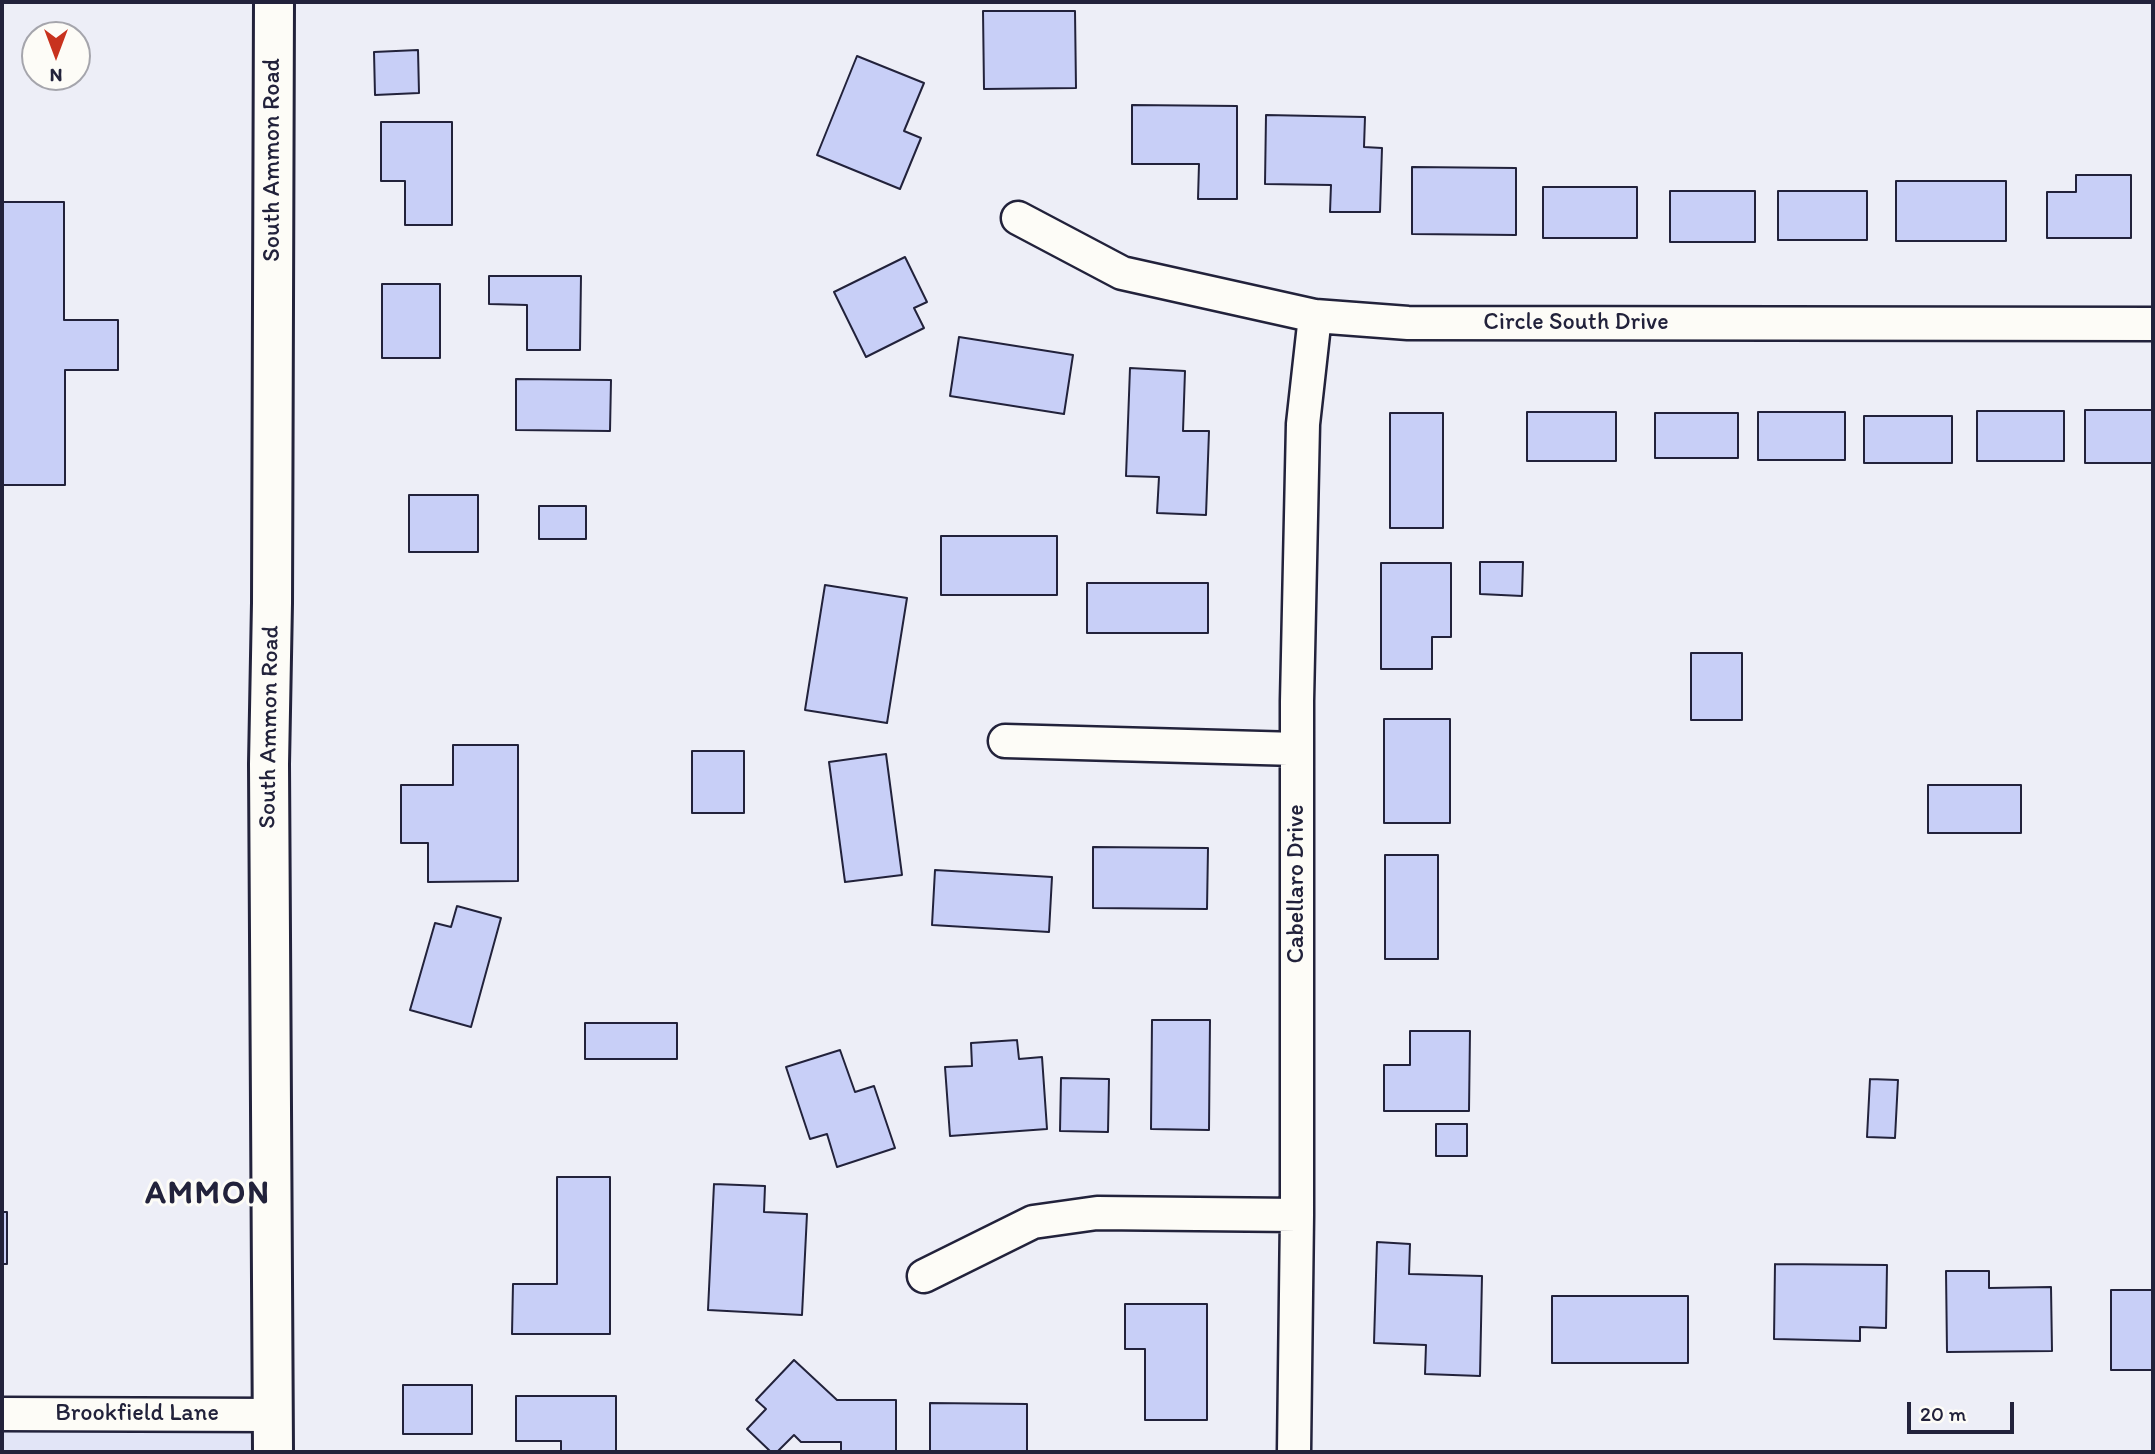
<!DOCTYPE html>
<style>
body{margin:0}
#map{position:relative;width:2155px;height:1454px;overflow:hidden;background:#edeef7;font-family:Itim,sans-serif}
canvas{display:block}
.frame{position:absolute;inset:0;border:4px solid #22223b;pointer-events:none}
.north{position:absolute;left:21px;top:21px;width:70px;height:70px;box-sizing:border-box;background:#fdfcf7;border:2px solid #a5a5ac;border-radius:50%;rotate:180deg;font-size:19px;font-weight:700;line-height:28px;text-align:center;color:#22223b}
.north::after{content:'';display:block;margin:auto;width:24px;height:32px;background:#c8321e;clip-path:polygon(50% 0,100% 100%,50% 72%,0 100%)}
.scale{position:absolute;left:1907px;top:1402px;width:107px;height:32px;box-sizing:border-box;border:4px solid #22223b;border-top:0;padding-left:9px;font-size:21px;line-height:24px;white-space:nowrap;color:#22223b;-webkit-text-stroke:5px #fdfcf7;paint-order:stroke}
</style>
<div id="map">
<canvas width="2155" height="1454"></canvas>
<div class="frame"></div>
<div class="north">N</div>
<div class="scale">20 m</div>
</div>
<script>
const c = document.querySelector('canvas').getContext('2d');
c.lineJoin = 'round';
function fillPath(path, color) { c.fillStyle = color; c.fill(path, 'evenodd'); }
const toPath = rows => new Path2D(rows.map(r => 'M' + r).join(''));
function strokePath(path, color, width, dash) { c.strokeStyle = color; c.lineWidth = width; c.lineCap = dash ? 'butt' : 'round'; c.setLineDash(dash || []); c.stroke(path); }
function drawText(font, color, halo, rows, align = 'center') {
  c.font = font + ' Itim,sans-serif'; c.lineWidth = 6; c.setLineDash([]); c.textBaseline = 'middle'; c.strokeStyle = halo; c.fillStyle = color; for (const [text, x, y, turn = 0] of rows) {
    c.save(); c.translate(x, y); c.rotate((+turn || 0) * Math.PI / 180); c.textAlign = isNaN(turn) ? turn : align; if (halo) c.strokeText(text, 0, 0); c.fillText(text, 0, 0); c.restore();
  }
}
const built = toPath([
 [2,1414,272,1415,272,1452,2,1452]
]);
const building = toPath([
 [983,11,1075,11,1076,88,984,89,983,11],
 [418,50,419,93,375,95,374,52,418,50],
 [857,56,924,83,904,131,921,138,900,189,817,155,857,56],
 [1132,105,1237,106,1237,199,1198,199,1199,164,1132,164,1132,105],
 [1266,115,1365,117,1364,147,1382,148,1380,212,1330,212,1331,185,1265,184,1266,115],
 [381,122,452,122,452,225,405,225,405,181,381,181,381,122],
 [1412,167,1516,168,1516,235,1412,234,1412,167],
 [2076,175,2131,175,2131,238,2047,238,2047,192,2076,192,2076,175],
 [1896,181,2006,181,2006,241,1896,241,1896,181],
 [1543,187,1637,187,1637,238,1543,238,1543,187],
 [1670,191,1755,191,1755,242,1670,242,1670,191],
 [1778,191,1867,191,1867,240,1778,240,1778,191],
 [2,202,64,202,64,320,118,320,118,370,65,370,65,485,2,485,2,202],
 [905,257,927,302,914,308,924,328,866,357,834,292,905,257],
 [489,276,581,276,580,350,527,350,527,305,489,304,489,276],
 [382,284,440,284,440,358,382,358,382,284],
 [959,337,1073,355,1064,414,950,396,959,337],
 [1130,368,1185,371,1183,431,1209,431,1206,515,1157,513,1159,477,1126,476,1130,368],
 [516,379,611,380,610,431,516,430,516,379],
 [2085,410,2153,410,2153,463,2085,463,2085,410],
 [1977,411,2064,411,2064,461,1977,461,1977,411],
 [1527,412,1616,412,1616,461,1527,461,1527,412],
 [1758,412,1845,412,1845,460,1758,460,1758,412],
 [1390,413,1443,413,1443,528,1390,528,1390,413],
 [1655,413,1738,413,1738,458,1655,458,1655,413],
 [1864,416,1952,416,1952,463,1864,463,1864,416],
 [409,495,478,495,478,552,409,552,409,495],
 [539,506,586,506,586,539,539,539,539,506],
 [941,536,1057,536,1057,595,941,595,941,536],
 [1480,562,1523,562,1522,596,1480,594,1480,562],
 [1381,563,1451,563,1451,637,1432,637,1432,669,1381,669,1381,563],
 [1087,583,1208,583,1208,633,1087,633,1087,583],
 [825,585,907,598,887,723,805,710,825,585],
 [1691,653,1742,653,1742,720,1691,720,1691,653],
 [1384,719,1450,719,1450,823,1384,823,1384,719],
 [453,745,518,745,518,881,428,882,428,843,401,843,401,785,453,785,453,745],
 [692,751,744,751,744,813,692,813,692,751],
 [886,754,902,875,845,882,829,762,886,754],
 [1928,785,2021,785,2021,833,1928,833,1928,785],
 [1093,847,1208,848,1207,909,1093,908,1093,847],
 [1385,855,1438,855,1438,959,1385,959,1385,855],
 [935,870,1052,877,1049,932,932,925,935,870],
 [457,906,501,918,471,1027,410,1010,435,923,451,927,457,906],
 [1152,1020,1210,1020,1209,1130,1151,1129,1152,1020],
 [585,1023,677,1023,677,1059,585,1059,585,1023],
 [1410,1031,1470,1031,1469,1111,1384,1111,1384,1065,1410,1065,1410,1031],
 [1017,1040,1019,1059,1042,1057,1047,1129,950,1136,945,1067,972,1066,971,1043,1017,1040],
 [840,1050,855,1092,874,1086,895,1148,837,1167,827,1134,810,1139,786,1067,840,1050],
 [1061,1078,1109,1079,1108,1132,1060,1131,1061,1078],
 [1870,1079,1898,1080,1895,1138,1867,1137,1870,1079],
 [1436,1124,1467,1124,1467,1156,1436,1156,1436,1124],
 [557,1177,610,1177,610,1334,512,1334,513,1284,557,1284,557,1177],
 [714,1184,765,1186,764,1212,807,1214,802,1315,708,1310,714,1184],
 [2,1212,7,1212,7,1264,2,1264,2,1212],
 [1377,1242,1410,1244,1409,1274,1482,1276,1480,1376,1425,1374,1426,1345,1374,1343,1377,1242],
 [1775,1264,1887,1265,1886,1328,1860,1327,1860,1341,1774,1339,1775,1264],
 [1946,1271,1989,1271,1989,1288,2051,1287,2052,1351,1947,1352,1946,1271],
 [2111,1290,2153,1290,2153,1370,2111,1370,2111,1290],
 [1552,1296,1688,1296,1688,1363,1552,1363,1552,1296],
 [1125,1304,1207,1304,1207,1420,1145,1420,1145,1349,1125,1349,1125,1304],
 [794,1360,837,1400,896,1400,896,1452,841,1452,841,1442,801,1442,794,1435,777,1452,771,1452,747,1429,766,1409,756,1400,794,1360],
 [403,1385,472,1385,472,1434,403,1434,403,1385],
 [516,1396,616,1396,616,1452,561,1452,561,1441,516,1441,516,1396],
 [930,1403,1027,1404,1027,1452,930,1452,930,1403]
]);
const minor = toPath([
 [1018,218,1122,273,1315,316,1408,323,2153,324],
 [1005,741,1297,749],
 [924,1276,1033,1222,1097,1213,1297,1215],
 [2,1414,272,1415],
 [1294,1452,1297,1215,1297,701,1303,424,1315,316]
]);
const secondary = toPath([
 [273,1452,269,764,272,603,274,2]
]);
const streetNames = [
 ["South Ammon Road",273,160,-90],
 ["Circle South Drive",1576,323],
 ["South Ammon Road",270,727,-89],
 ["Cabellaro Drive",1297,884,-90],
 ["Brookfield Lane",137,1414]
];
const districtNames = [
 ["AMMON",208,1195]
];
fillPath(built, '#e2e5f7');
fillPath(building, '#c8cff7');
strokePath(building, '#22223b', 2);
strokePath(minor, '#22223b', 37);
strokePath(secondary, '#22223b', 44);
strokePath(minor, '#fdfcf7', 32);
strokePath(secondary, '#fdfcf7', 38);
drawText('24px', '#22223b', '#fdfcf7', streetNames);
c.letterSpacing = '2px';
drawText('bold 32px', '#22223b', '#fdfcf7', districtNames);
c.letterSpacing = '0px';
</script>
